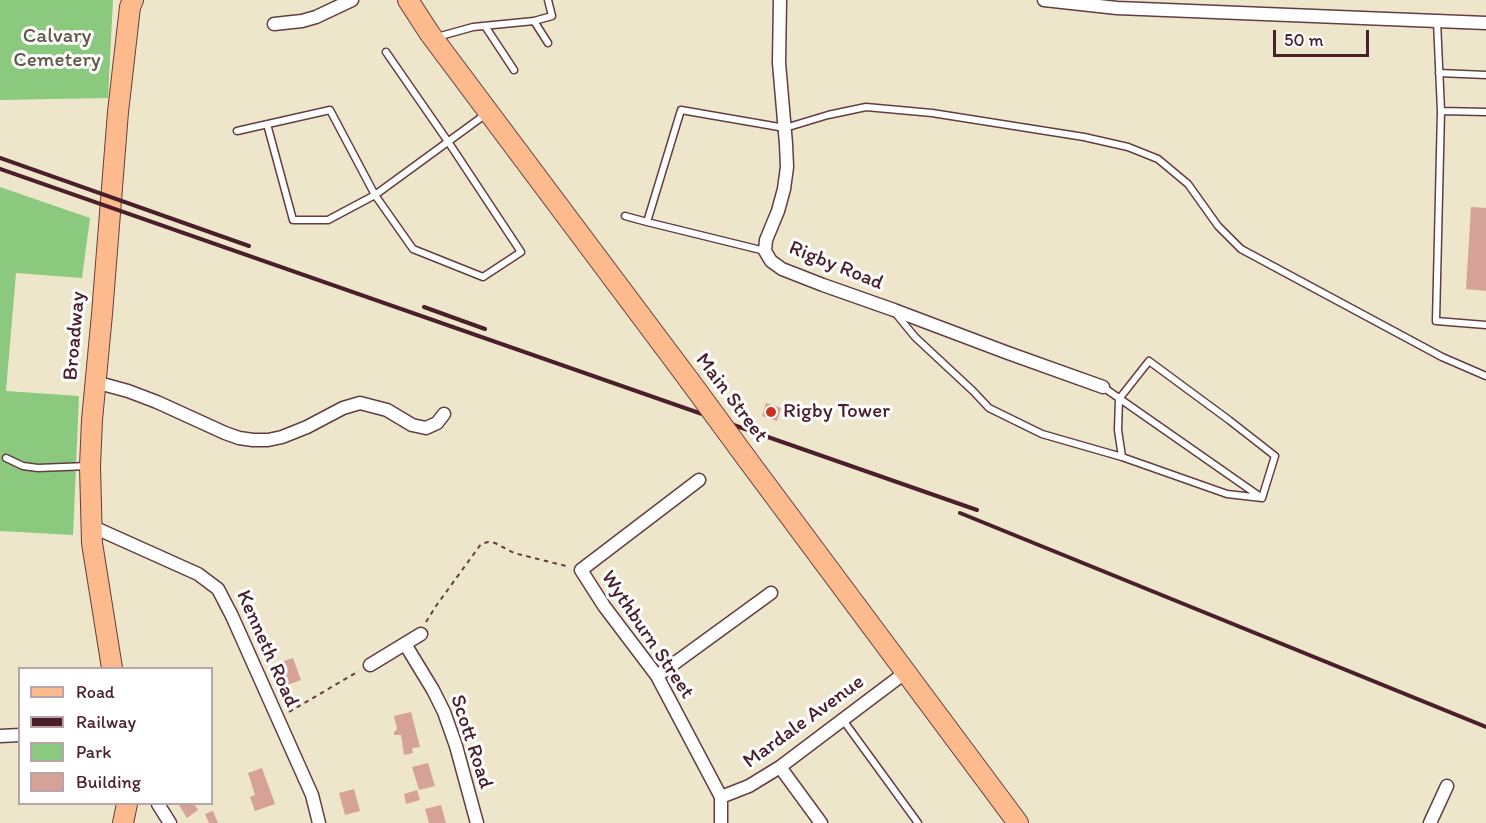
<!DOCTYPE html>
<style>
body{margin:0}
#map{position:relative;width:1486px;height:823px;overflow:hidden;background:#eee6ca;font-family:Itim,sans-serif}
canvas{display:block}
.legend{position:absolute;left:18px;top:667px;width:195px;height:138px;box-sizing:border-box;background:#fff;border:2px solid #b7a5aa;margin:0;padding:8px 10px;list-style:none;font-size:18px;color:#4a1f2b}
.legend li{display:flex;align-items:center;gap:12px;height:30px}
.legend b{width:30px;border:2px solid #b7a5aa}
.scale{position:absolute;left:1273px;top:30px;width:96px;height:27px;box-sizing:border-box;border:3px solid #4a1f2b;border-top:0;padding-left:8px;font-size:18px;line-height:21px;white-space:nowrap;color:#4a1f2b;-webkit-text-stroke:4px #fff;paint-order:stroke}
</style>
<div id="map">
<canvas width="1486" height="823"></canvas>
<ul class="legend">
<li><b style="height:8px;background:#fcba8d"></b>Road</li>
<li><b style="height:8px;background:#4a1f2b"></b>Railway</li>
<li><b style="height:16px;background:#8bc97f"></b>Park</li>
<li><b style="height:16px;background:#d6a298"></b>Building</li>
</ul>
<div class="scale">50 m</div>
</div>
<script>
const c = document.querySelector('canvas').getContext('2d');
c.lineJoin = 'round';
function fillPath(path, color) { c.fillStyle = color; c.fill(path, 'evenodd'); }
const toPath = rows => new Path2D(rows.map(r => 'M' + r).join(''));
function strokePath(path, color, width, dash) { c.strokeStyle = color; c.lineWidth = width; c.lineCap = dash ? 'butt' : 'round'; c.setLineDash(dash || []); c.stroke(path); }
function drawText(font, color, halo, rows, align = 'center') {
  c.font = font + ' Itim,sans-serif'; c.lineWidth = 6; c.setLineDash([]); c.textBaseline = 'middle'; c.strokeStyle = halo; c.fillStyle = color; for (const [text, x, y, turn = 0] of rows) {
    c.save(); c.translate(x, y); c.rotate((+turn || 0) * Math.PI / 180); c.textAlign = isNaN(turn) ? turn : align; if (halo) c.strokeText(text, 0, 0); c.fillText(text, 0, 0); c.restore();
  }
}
const green = toPath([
 [0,0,113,0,108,98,0,100],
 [0,187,90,218,82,278,16,273,6,391,79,396,73,535,0,531]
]);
const building = toPath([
 [1471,207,1486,208,1486,291,1466,289],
 [766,403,781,408,777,421,762,416],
 [293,658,301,680,287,685,279,663],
 [411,712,420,747,412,748,413,753,404,755,401,735,394,735,394,732,397,729,394,716],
 [428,763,435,786,419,790,412,767],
 [262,768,275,804,255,811,250,797,255,795,248,773],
 [354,789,360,811,345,815,339,793],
 [417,790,420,800,406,804,404,794],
 [181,804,194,804,198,810,187,818,179,805],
 [441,805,446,823,429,823,425,809],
 [213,811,218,823,209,823,205,814]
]);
const path = toPath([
 [426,622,436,606,481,544,488,542,495,543,514,553,570,567],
 [289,712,359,671]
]);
const service = toPath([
 [534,21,548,43],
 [1437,21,1441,111,1436,321,1486,325],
 [485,26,514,70],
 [437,37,473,27,534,21,552,16,548,0],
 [1439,73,1486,75],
 [1441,111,1486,112],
 [267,124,293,220,328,220,375,195,486,114],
 [237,131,330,110,375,195,413,249,483,277,521,252,449,143,386,52],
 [625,216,647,222],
 [765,251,647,222,681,110,785,128,828,115,866,107,932,113,1084,137,1128,147,1158,159,1188,184,1218,226,1241,249,1442,357,1486,376],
 [897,315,915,337,973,391,989,408,1042,434,1122,457,1227,494,1262,498,1103,387],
 [1122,457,1118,430,1119,399,1149,361,1229,420,1275,456,1262,498],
 [6,458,23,466,38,468,88,466],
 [843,720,918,823]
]);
const minor = toPath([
 [780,0,779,63,786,144,787,167,784,189,778,211,766,240,765,251,771,261,782,269,823,285,894,310,1008,353,1103,387],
 [1044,0,1117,8,1486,23],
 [274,24,302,21,316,17,352,0],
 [95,382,128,391,157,402,225,433,239,438,253,440,268,440,282,437,307,427,343,408,360,403,387,410,412,425,426,428,437,423,444,414],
 [699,480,581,570,604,606,657,676,721,797,721,823],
 [91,526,198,574,218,589,232,616,312,795,319,823],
 [405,644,433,690,444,712,456,746,477,823],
 [370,665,421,634],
 [657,676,771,593],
 [0,736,20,735],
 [780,767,821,823],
 [721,797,749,786,780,767,906,672],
 [158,804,170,823],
 [1430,823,1447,786]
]);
const primary = toPath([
 [408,0,430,34,689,380],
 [747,459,1018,823],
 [112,668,92,543,90,466,92,420,102,314,118,112,130,7,133,0],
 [123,823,127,804]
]);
const rail = toPath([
 [0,158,249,246],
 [0,169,977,510],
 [424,307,485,329],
 [960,513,1486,727]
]);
const primaryBridge = toPath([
 [689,380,747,459]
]);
const markers = [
 [771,412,6,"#c8321e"]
];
const parkNames = [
 ["Calvary",57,37],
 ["Cemetery",57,61]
];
const streetNames = [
 ["Rigby Road",836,266,22],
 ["Broadway",75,336,-85],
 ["Main Street",731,398,53],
 ["Wythburn Street",647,635,56],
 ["Kenneth Road",267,649,66],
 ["Mardale Avenue",804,722,-36],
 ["Scott Road",471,742,72]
];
const poiNames = [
 ["Rigby Tower",783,412]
];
fillPath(green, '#8bc97f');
fillPath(building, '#d6a298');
strokePath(service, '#633d43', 9);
strokePath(minor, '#633d43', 15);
strokePath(primary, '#633d43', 22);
strokePath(path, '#633d43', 2, [4.5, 4.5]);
strokePath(service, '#fff', 6);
strokePath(minor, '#fff', 12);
strokePath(primary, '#fcba8d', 20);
strokePath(rail, '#4a1f2b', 4);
strokePath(primaryBridge, '#633d43', 22, []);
strokePath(primaryBridge, '#fcba8d', 20);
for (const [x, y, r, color] of markers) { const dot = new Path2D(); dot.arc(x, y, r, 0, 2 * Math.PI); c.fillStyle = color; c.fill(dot); strokePath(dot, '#fff', 2); }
drawText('21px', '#615a48', '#fff', parkNames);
drawText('21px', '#4a1f2b', '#fff', streetNames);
drawText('21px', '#4a1f2b', '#fff', poiNames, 'left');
</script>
